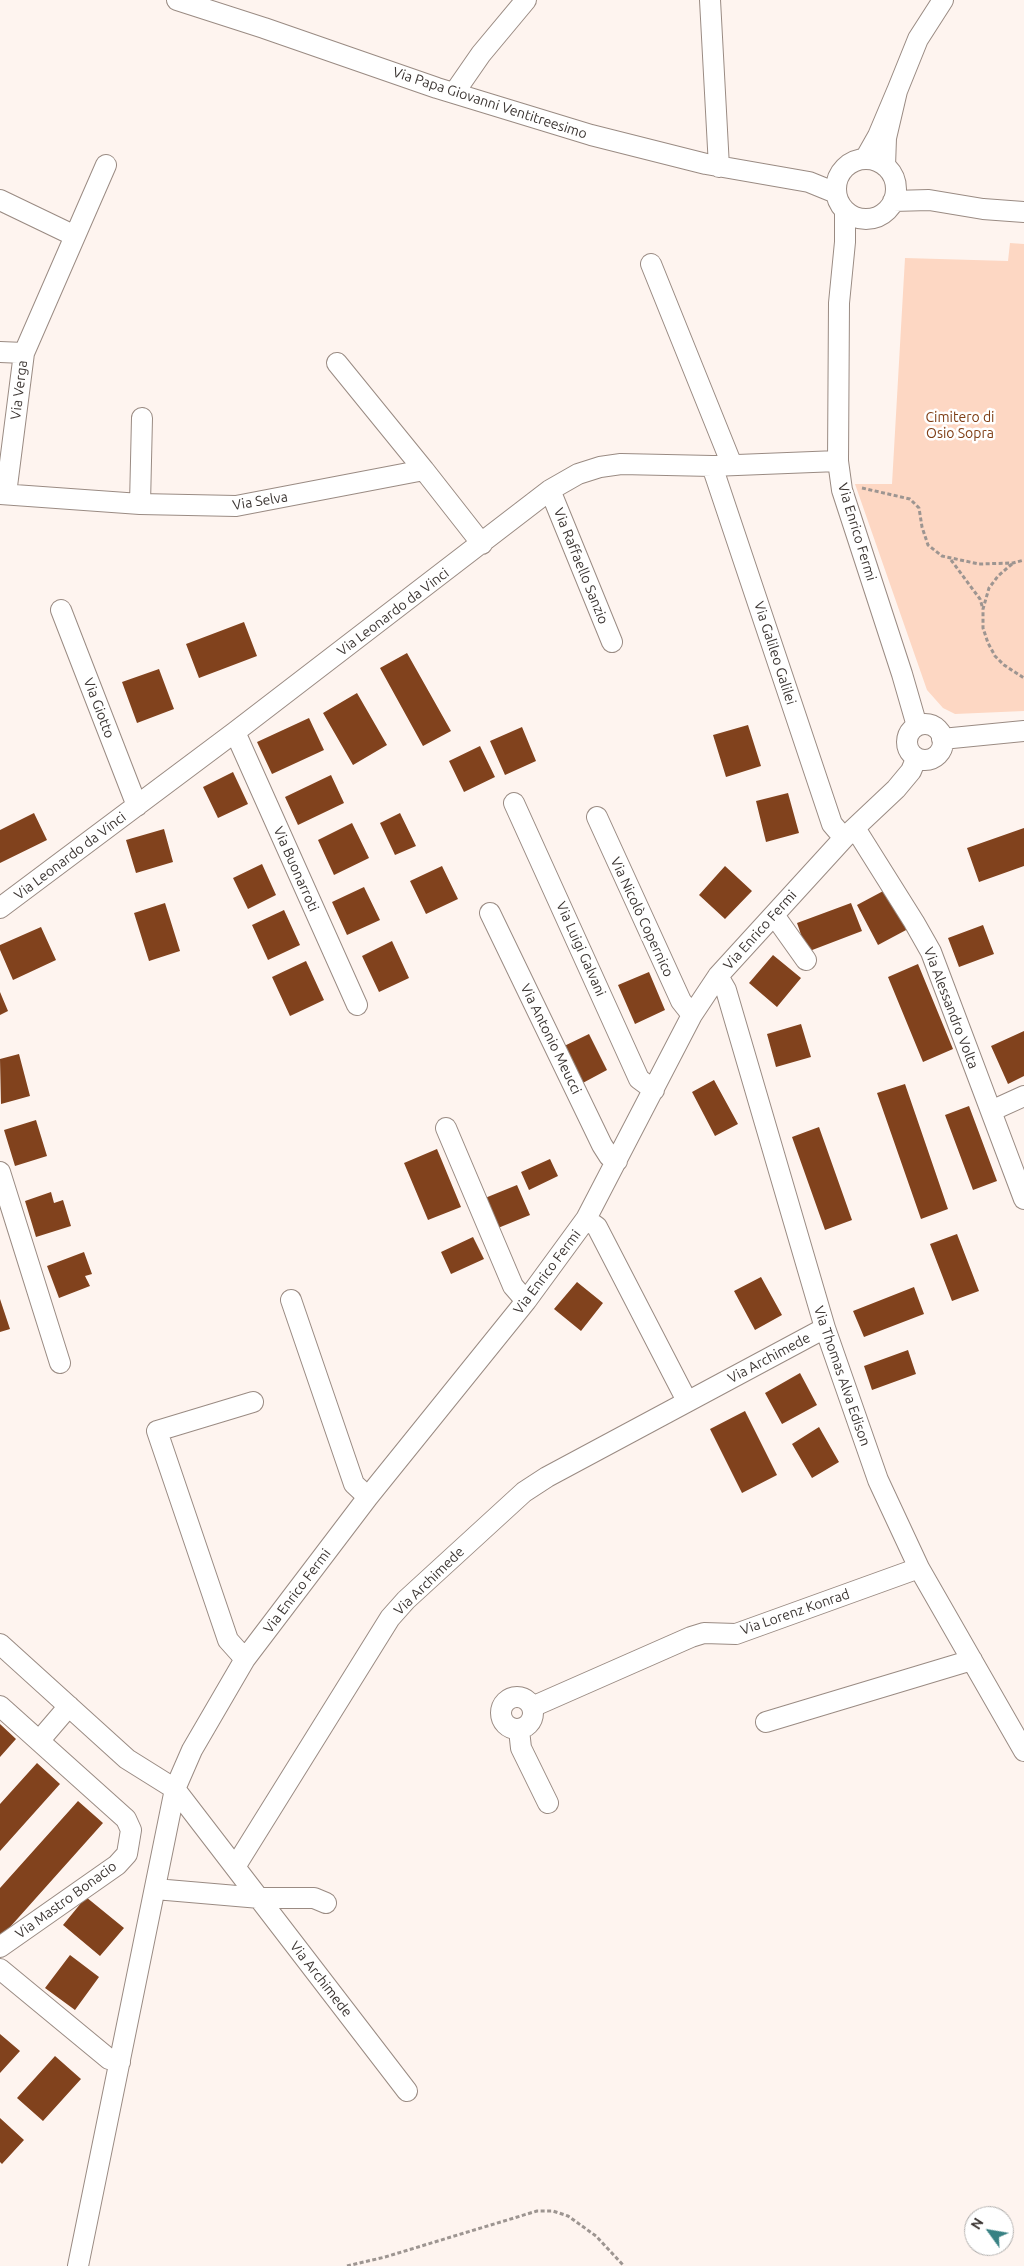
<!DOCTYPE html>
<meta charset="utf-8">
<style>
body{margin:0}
#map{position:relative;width:1024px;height:2266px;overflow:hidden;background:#fef4ef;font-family:Ubuntu,sans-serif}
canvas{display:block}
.north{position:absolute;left:964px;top:2206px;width:50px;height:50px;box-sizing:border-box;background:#fff;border:1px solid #b1afad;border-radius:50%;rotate:302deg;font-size:14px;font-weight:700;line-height:20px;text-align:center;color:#3c3633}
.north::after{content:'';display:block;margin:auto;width:18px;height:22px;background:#388183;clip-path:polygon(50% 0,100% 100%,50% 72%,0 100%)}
</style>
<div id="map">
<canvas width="1024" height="2266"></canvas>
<div class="north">N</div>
</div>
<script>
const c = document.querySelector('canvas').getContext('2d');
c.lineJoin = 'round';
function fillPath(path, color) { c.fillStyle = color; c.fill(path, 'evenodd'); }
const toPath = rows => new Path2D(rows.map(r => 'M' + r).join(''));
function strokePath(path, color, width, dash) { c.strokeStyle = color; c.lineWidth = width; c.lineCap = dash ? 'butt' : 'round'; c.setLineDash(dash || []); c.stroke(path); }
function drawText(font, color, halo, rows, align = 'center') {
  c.font = font + ' Ubuntu,sans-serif'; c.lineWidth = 5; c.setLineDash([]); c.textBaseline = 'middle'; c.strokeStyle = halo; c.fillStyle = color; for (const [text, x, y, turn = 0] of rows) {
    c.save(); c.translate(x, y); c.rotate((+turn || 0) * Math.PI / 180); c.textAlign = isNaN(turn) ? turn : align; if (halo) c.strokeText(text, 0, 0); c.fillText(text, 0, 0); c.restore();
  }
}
const green = toPath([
 [1010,243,1024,244,1024,711,955,714,943,708,927,690,855,484,892,484,905,258,1008,261]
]);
const building = toPath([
 [244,622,257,656,199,678,186,644],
 [407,653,451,731,423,746,380,668],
 [159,669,174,709,137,723,122,682],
 [357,693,387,745,353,765,323,713],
 [309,718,324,750,272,774,257,742],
 [748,725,761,766,726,777,713,735],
 [522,727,536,761,505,775,490,741],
 [480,746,495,777,464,792,449,761],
 [233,772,248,804,218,818,203,787],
 [331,775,344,803,298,825,285,797],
 [788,793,799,833,766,842,756,801],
 [34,813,47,840,0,863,0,830],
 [400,813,416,846,395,855,380,823],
 [352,823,369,858,334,875,318,840],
 [1024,828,1024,866,979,882,967,848],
 [164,829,173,862,136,873,126,840],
 [262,864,276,895,248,909,233,878],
 [442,866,458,899,426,914,410,881],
 [725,866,752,891,725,919,699,895],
 [364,887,380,920,347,935,332,902],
 [887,889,908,929,878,945,857,905],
 [165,903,180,951,149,961,134,913],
 [851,903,862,931,807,952,797,923],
 [284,910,300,945,268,960,252,925],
 [983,925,994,954,959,967,948,938],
 [41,927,56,960,13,980,0,950,0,945],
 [392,941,409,978,379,992,362,956],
 [773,955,801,978,777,1007,749,983],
 [306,961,324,1000,290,1016,272,977],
 [918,964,953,1049,923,1062,888,977],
 [649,972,665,1010,635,1024,618,985],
 [0,992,8,1011,0,1015],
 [801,1024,811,1057,776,1067,767,1034],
 [1024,1031,1024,1076,1008,1084,991,1046],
 [589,1034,607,1070,579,1085,560,1048],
 [19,1054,30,1096,1,1104,0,1059],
 [714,1080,738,1124,715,1136,692,1092],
 [905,1084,948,1209,921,1219,877,1093],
 [969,1106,997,1181,973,1190,945,1115],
 [36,1120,47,1156,15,1166,4,1130],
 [819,1127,852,1220,825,1230,792,1137],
 [437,1149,461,1207,428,1220,404,1163],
 [550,1159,558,1176,529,1190,521,1172],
 [517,1185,530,1215,498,1228,485,1198],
 [51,1192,54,1203,63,1200,71,1226,36,1237,25,1201],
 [957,1234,979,1291,952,1301,930,1244],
 [473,1237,484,1259,451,1274,441,1252],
 [84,1252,92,1274,85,1276,90,1286,59,1298,47,1266],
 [761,1277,782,1315,755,1330,734,1291],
 [577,1282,603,1303,581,1331,554,1309],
 [914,1287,924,1314,864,1337,853,1311],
 [0,1299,10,1329,0,1332],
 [908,1350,916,1374,872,1390,864,1366],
 [800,1373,817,1405,782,1424,765,1393],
 [745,1411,777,1475,742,1493,710,1429],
 [819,1427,839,1462,812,1478,792,1444],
 [0,1724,16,1739,0,1757],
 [37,1763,60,1784,0,1851,0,1804],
 [78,1801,103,1823,2,1936,0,1935,0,1888],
 [86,1897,124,1928,100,1956,63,1925],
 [70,1955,99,1977,75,2010,45,1988],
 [0,2034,20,2051,0,2073],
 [55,2056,81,2079,43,2121,17,2098],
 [0,2118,24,2140,2,2164,0,2162]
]);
const path = toPath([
 [862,488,910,499,919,508,922,527,928,545,942,556,979,564,1013,563,1024,560],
 [951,560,980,599,983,609],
 [1012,564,998,576,989,588,983,609,983,628,988,643,995,656,1004,665,1024,678],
 [347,2266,385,2257,537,2211,553,2211,568,2216,596,2236,624,2266]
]);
const minor = toPath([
 [177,0,264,28,437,88,591,135,706,164,809,182,836,193],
 [710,0,719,167],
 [897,91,918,39,943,0],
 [454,93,481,54,526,0],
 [865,159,878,136,897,91,886,138,885,166],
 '836 189a30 30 0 1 1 60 0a30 30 0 1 1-60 0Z',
 [0,200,75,236],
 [893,201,929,200,983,209,1024,212],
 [845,211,845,242,839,303,838,461,842,490,902,674,917,726],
 [651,264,732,465],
 [0,352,24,353],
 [337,363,424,470],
 [712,466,832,824,844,838],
 [550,490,612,642],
 [0,494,140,504,236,506,424,470,482,544],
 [6,494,24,353,106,165],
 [140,504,142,418],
 [61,610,137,806],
 '907 742a18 18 0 1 1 36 0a18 18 0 1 1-36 0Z',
 [235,732,357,1005],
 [942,739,1024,731],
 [514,803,639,1079,654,1090],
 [597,817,681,1001,692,1015],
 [855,828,914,922,931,952,1024,1199],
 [0,908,235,732,550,490,578,474,600,467,621,464,712,466,838,461],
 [490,913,602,1145,609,1156,617,1161],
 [774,915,806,960],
 [718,976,726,990,825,1328,878,1480,919,1568,1024,1751],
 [991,1111,1024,1096],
 [446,1128,513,1286,526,1301],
 [0,1172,60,1363],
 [586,1219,597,1227,687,1401],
 [291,1300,354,1484,368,1497],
 [0,1644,127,1759,175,1789,407,2091],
 [245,1659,228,1640,157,1431,253,1402],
 '501 1713a16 16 0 1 1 32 0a16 16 0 1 1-32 0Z',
 [0,1706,126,1819,131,1830,127,1854,117,1865,0,1947],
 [532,1707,691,1637,704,1633,736,1634,919,1568],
 [766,1722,972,1660],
 [519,1730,521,1748,548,1803],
 [39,1741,69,1706],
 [235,1867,390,1618,406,1600,524,1492,547,1477,825,1328],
 [155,1889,260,1898,314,1898,326,1903],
 [0,1969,109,2059,120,2062],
 [78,2266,175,1789,192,1750,245,1659,368,1497,526,1301,586,1219,692,1015,718,976,844,838,896,789,911,771,916,759]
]);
const streetNames = [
 ["Via Papa Giovanni Ventitreesimo",490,103,18],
 ["Via Verga",19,390,-83],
 ["Via Selva",260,501,-9],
 ["Via Enrico Fermi",857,532,73],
 ["Via Raffaello Sanzio",581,566,68],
 ["Via Leonardo da Vinci",393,612,-37],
 ["Via Galileo Galilei",775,653,72],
 ["Via Giotto",99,708,69],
 ["Via Leonardo da Vinci",70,856,-37],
 ["Via Buonarroti",296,869,66],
 ["Via Nicolò Copernico",642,917,65],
 ["Via Enrico Fermi",760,930,-48],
 ["Via Luigi Galvani",581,949,66],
 ["Via Alessandro Volta",951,1008,69],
 ["Via Antonio Meucci",551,1039,64],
 ["Via Enrico Fermi",547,1272,-53],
 ["Via Archimede",769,1358,-28],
 ["Via Thomas Alva Edison",842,1376,71],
 ["Via Archimede",429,1581,-44],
 ["Via Enrico Fermi",297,1591,-53],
 ["Via Lorenz Konrad",795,1612,-19],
 ["Via Mastro Bonacio",66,1900,-36],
 ["Via Archimede",321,1979,52]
];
const parkNames = [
 ["Cimitero di",960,417],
 ["Osio Sopra",960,433]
];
fillPath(green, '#fdd7c3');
fillPath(building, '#81421d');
strokePath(minor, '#9a8b83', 22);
strokePath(path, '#9d9591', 3, [4, 2.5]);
strokePath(minor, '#fff', 20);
drawText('14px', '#3c3633', '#fff', streetNames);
drawText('14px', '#7f3e15', '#fff', parkNames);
</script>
